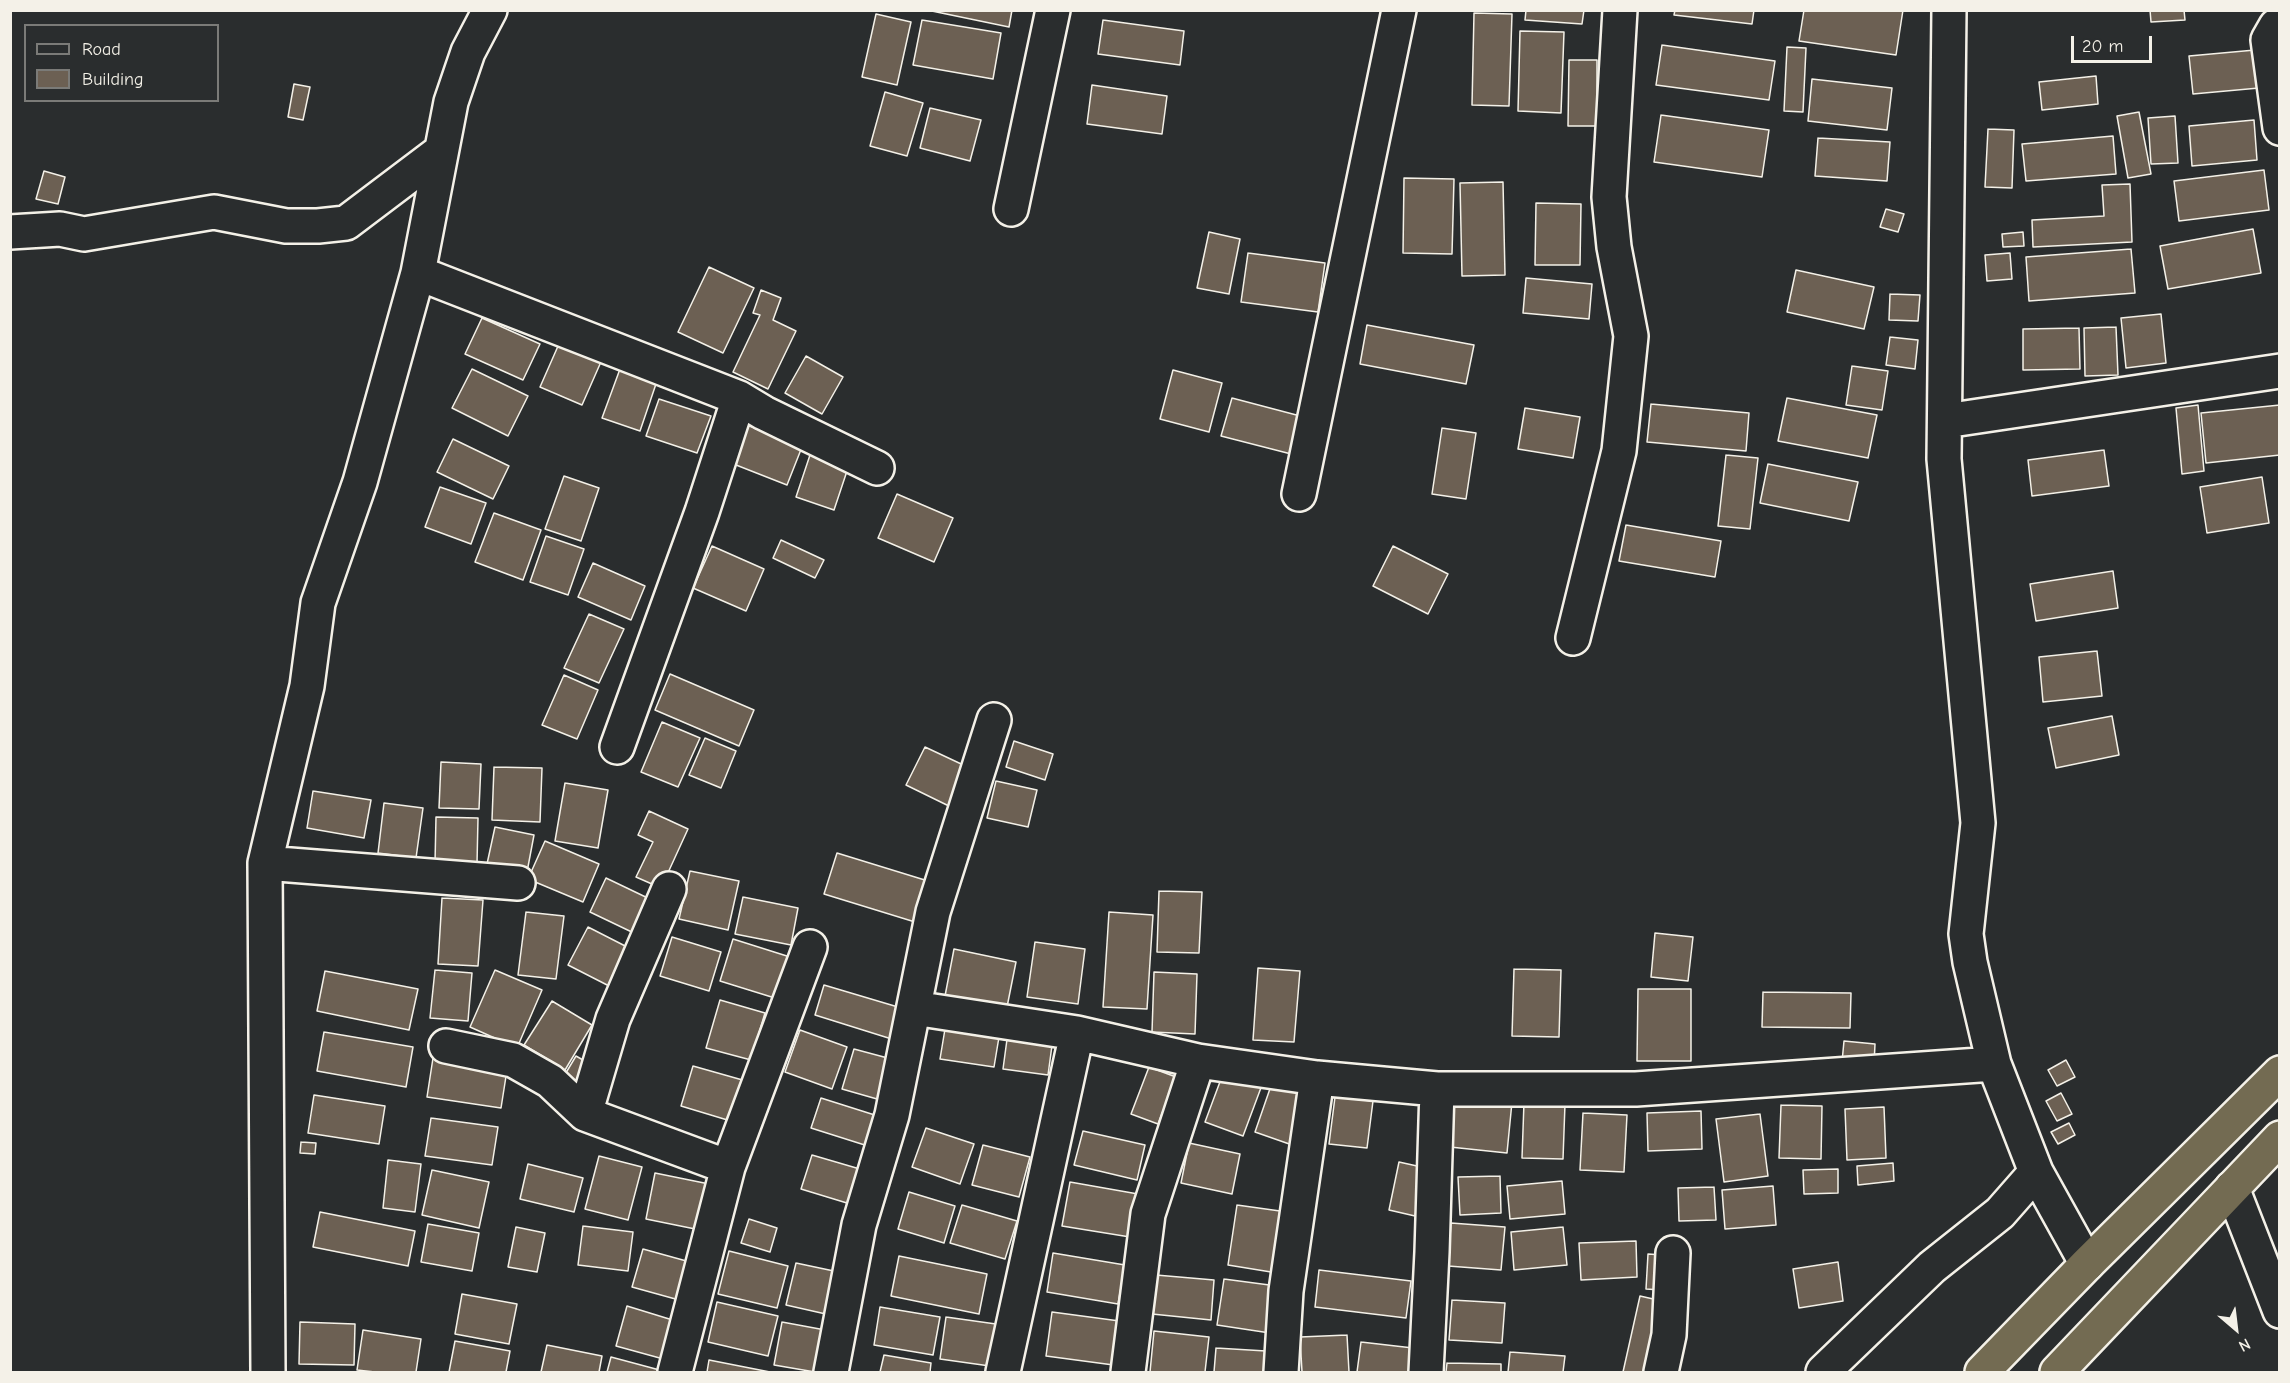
<!DOCTYPE html>
<style>
body{margin:0}
#map{position:relative;width:2290px;height:1383px;overflow:hidden;background:#2a2d2e;font-family:"Comic Neue",sans-serif}
canvas{display:block}
.frame{position:absolute;inset:0;border:12px solid #f4f1e8;pointer-events:none}
.legend{position:absolute;left:24px;top:24px;width:195px;height:78px;box-sizing:border-box;background:#2a2d2e;border:2px solid #7b7b78;margin:0;padding:8px 10px;list-style:none;font-size:18px;color:#f4f1e8}
.legend li{display:flex;align-items:center;gap:12px;height:30px}
.legend b{width:30px;border:2px solid #7b7b78}
.north{position:absolute;left:2206px;top:1299px;width:60px;height:60px;-webkit-text-stroke:4px #2a2d2e;paint-order:stroke;rotate:152deg;font-size:16px;font-weight:700;line-height:24px;text-align:center;color:#f4f1e8}
.north::after{content:'';display:block;margin:auto;width:21px;height:27px;background:#f4f1e8;clip-path:polygon(50% 0,100% 100%,50% 72%,0 100%)}
.scale{position:absolute;left:2071px;top:36px;width:81px;height:27px;box-sizing:border-box;border:3px solid #f4f1e8;border-top:0;padding-left:8px;font-size:18px;line-height:21px;white-space:nowrap;color:#f4f1e8;-webkit-text-stroke:4px #2a2d2e;paint-order:stroke}
</style>
<div id="map">
<canvas width="2290" height="1383"></canvas>
<div class="frame"></div>
<ul class="legend">
<li><b style="height:8px;background:#2a2d2e"></b>Road</li>
<li><b style="height:16px;background:#6c6053"></b>Building</li>
</ul>
<div class="north">N</div>
<div class="scale">20 m</div>
</div>
<script>
const c = document.querySelector('canvas').getContext('2d');
c.lineJoin = 'round';
function fillPath(path, color) { c.fillStyle = color; c.fill(path, 'evenodd'); }
const toPath = rows => new Path2D(rows.map(r => 'M' + r).join(''));
function strokePath(path, color, width, dash) { c.strokeStyle = color; c.lineWidth = width; c.lineCap = dash ? 'butt' : 'round'; c.setLineDash(dash || []); c.stroke(path); }
const building = toPath([
 [927,10,1012,10,1009,27,927,10],
 [1526,10,1584,10,1582,24,1525,20,1526,10],
 [1675,10,1754,10,1752,24,1674,15,1675,10],
 [1804,10,1903,10,1896,55,1799,41,1804,10],
 [2150,10,2184,10,2185,20,2151,22,2150,10],
 [1474,13,1512,14,1509,106,1472,105,1474,13],
 [876,14,911,22,897,85,862,77,876,14],
 [922,20,1001,33,993,79,913,65,922,20],
 [1103,20,1184,31,1180,65,1098,54,1103,20],
 [1520,31,1564,32,1561,113,1518,111,1520,31],
 [1662,45,1775,61,1769,100,1656,85,1662,45],
 [1787,47,1806,48,1803,112,1784,111,1787,47],
 [2255,50,2259,88,2193,94,2189,56,2255,50],
 [1569,60,1597,60,1597,126,1568,126,1569,60],
 [2096,76,2098,104,2042,110,2039,82,2096,76],
 [1812,79,1892,88,1887,130,1808,121,1812,79],
 [294,84,310,87,303,120,288,117,294,84],
 [1092,85,1167,96,1162,134,1087,124,1092,85],
 [885,92,923,103,907,156,870,146,885,92],
 [930,108,981,120,970,161,920,148,930,108],
 [2139,112,2151,174,2128,178,2117,116,2139,112],
 [1661,115,1769,130,1762,177,1654,162,1661,115],
 [2175,116,2178,163,2151,164,2148,118,2175,116],
 [2254,120,2257,160,2192,166,2189,126,2254,120],
 [1988,129,2014,130,2012,188,1985,187,1988,129],
 [2113,136,2116,174,2026,181,2022,144,2113,136],
 [1818,138,1890,142,1887,181,1815,176,1818,138],
 [2264,170,2269,210,2179,221,2174,181,2264,170],
 [44,171,65,177,58,204,36,199,44,171],
 [1404,178,1454,179,1452,254,1403,253,1404,178],
 [1503,182,1505,275,1462,276,1460,183,1503,182],
 [2130,184,2132,242,2033,247,2032,220,2104,216,2102,185,2130,184],
 [1536,203,1581,204,1580,265,1535,265,1536,203],
 [1886,209,1904,214,1898,232,1880,227,1886,209],
 [2253,229,2261,273,2168,289,2160,246,2253,229],
 [1209,232,1240,239,1229,294,1197,288,1209,232],
 [2023,232,2024,246,2003,247,2002,234,2023,232],
 [2131,249,2135,293,2029,301,2026,257,2131,249],
 [1248,253,1325,263,1318,312,1241,302,1248,253],
 [2010,253,2012,279,1987,281,1985,255,2010,253],
 [709,267,754,288,723,353,678,332,709,267],
 [1796,270,1874,287,1864,329,1787,312,1796,270],
 [1526,278,1592,284,1589,319,1523,313,1526,278],
 [761,290,781,298,773,320,796,331,768,389,733,372,760,315,753,313,761,290],
 [1890,294,1920,295,1918,321,1889,320,1890,294],
 [2161,314,2166,363,2126,368,2121,318,2161,314],
 [482,318,540,344,523,380,465,354,482,318],
 [1367,325,1474,345,1466,384,1360,364,1367,325],
 [2116,327,2118,375,2085,376,2084,328,2116,327],
 [2079,328,2080,369,2023,370,2023,329,2079,328],
 [562,337,604,355,582,405,540,387,562,337],
 [1890,337,1918,340,1915,369,1886,365,1890,337],
 [806,356,843,377,822,414,785,393,806,356],
 [1852,366,1888,371,1882,410,1846,405,1852,366],
 [472,369,528,396,508,436,452,408,472,369],
 [620,369,657,381,640,431,602,418,620,369],
 [1173,370,1222,383,1209,432,1160,419,1173,370],
 [1232,398,1304,417,1295,455,1221,436,1232,398],
 [1787,398,1877,415,1868,458,1778,441,1787,398],
 [659,399,711,416,697,453,646,436,659,399],
 [1651,404,1749,413,1746,451,1647,442,1651,404],
 [2198,405,2204,471,2182,474,2176,408,2198,405],
 [2280,405,2280,455,2206,463,2201,413,2280,405],
 [1525,408,1580,417,1573,458,1518,449,1525,408],
 [747,425,802,447,787,485,731,463,747,425],
 [1442,428,1476,433,1466,499,1432,494,1442,428],
 [453,439,509,466,493,499,437,472,453,439],
 [813,446,851,459,834,510,796,497,813,446],
 [2104,450,2109,486,2032,496,2028,460,2104,450],
 [1726,455,1758,458,1750,529,1718,526,1726,455],
 [1768,464,1858,482,1849,521,1760,503,1768,464],
 [564,476,599,488,581,541,545,529,564,476],
 [2262,477,2269,523,2207,533,2200,487,2262,477],
 [440,487,486,503,471,544,425,527,440,487],
 [897,494,953,518,934,562,878,538,897,494],
 [494,513,541,530,523,580,475,562,494,513],
 [1626,525,1721,541,1715,577,1619,561,1626,525],
 [546,536,584,549,568,595,530,582,546,536],
 [781,540,824,560,815,578,773,558,781,540],
 [712,546,764,569,746,611,693,588,712,546],
 [1393,546,1448,574,1428,614,1373,586,1393,546],
 [593,563,645,586,631,620,578,597,593,563],
 [2113,571,2118,608,2036,621,2030,584,2113,571],
 [589,614,624,629,599,683,564,668,589,614],
 [2097,651,2102,696,2043,702,2039,657,2097,651],
 [670,674,754,710,739,746,655,710,670,674],
 [564,675,598,690,577,739,542,725,564,675],
 [2112,716,2119,755,2056,768,2048,728,2112,716],
 [662,722,700,738,678,787,641,772,662,722],
 [705,738,736,751,721,788,689,775,705,738],
 [1014,741,1053,754,1045,780,1006,767,1014,741],
 [925,747,974,770,955,809,906,785,925,747],
 [441,762,481,764,479,809,439,808,441,762],
 [494,767,542,768,540,822,492,820,494,767],
 [996,781,1037,790,1028,827,987,818,996,781],
 [565,783,608,790,598,848,555,841,565,783],
 [313,791,371,800,364,838,307,828,313,791],
 [384,803,423,808,416,858,378,853,384,803],
 [649,811,688,829,661,888,636,877,653,842,638,835,649,811],
 [436,817,478,818,477,864,435,863,436,817],
 [495,827,534,835,527,872,487,864,495,827],
 [545,841,599,864,583,902,528,879,545,841],
 [837,853,928,881,915,922,824,894,837,853],
 [690,871,739,881,728,930,679,919,690,871],
 [606,878,654,901,638,935,590,912,606,878],
 [1159,891,1202,892,1199,953,1157,952,1159,891],
 [743,897,798,908,791,945,735,934,743,897],
 [442,898,483,900,478,966,438,964,442,898],
 [526,912,564,916,556,979,518,975,526,912],
 [1109,912,1153,915,1147,1009,1103,1007,1109,912],
 [588,927,633,950,613,988,568,965,588,927],
 [1655,933,1693,937,1688,981,1651,977,1655,933],
 [672,937,721,952,709,991,660,976,672,937],
 [733,939,790,957,778,999,720,981,733,939],
 [1035,942,1085,949,1078,1004,1027,997,1035,942],
 [954,949,1016,962,1007,1007,945,996,954,949],
 [1258,968,1300,971,1294,1042,1253,1040,1258,968],
 [1514,969,1561,970,1559,1037,1512,1036,1514,969],
 [435,970,472,973,468,1021,430,1018,435,970],
 [495,970,542,990,517,1048,470,1027,495,970],
 [325,971,418,989,409,1030,317,1011,325,971],
 [1154,972,1197,974,1195,1034,1152,1032,1154,972],
 [824,985,908,1010,898,1041,815,1015,824,985],
 [1638,989,1691,989,1691,1061,1637,1061,1638,989],
 [1763,992,1851,993,1850,1028,1762,1027,1763,992],
 [720,1000,765,1013,751,1060,706,1048,720,1000],
 [552,1001,592,1025,565,1070,524,1045,552,1001],
 [946,1023,1000,1031,994,1067,940,1059,946,1023],
 [800,1030,847,1047,832,1089,785,1072,800,1030],
 [324,1032,413,1047,406,1087,317,1071,324,1032],
 [1008,1032,1053,1038,1048,1075,1003,1069,1008,1032],
 [1844,1041,1875,1044,1874,1065,1842,1062,1844,1041],
 [854,1049,910,1064,898,1105,842,1089,854,1049],
 [576,1056,590,1064,578,1084,564,1076,576,1056],
 [433,1058,507,1070,501,1108,427,1097,433,1058],
 [2066,1060,2075,1077,2057,1086,2048,1070,2066,1060],
 [693,1066,746,1081,734,1122,681,1106,693,1066],
 [1149,1067,1176,1077,1158,1124,1131,1114,1149,1067],
 [1224,1071,1262,1085,1243,1136,1205,1122,1224,1071],
 [1273,1080,1313,1094,1295,1146,1255,1132,1273,1080],
 [2061,1093,2072,1114,2057,1121,2046,1101,2061,1093],
 [314,1095,385,1106,379,1144,308,1133,314,1095],
 [1455,1096,1512,1102,1507,1153,1450,1147,1455,1096],
 [1335,1097,1373,1101,1367,1148,1329,1144,1335,1097],
 [821,1098,881,1117,871,1147,811,1128,821,1098],
 [1524,1102,1565,1104,1563,1159,1522,1158,1524,1102],
 [1781,1105,1822,1106,1821,1159,1779,1158,1781,1105],
 [1884,1107,1886,1158,1847,1160,1845,1109,1884,1107],
 [1701,1111,1702,1149,1648,1151,1647,1113,1701,1111],
 [1583,1113,1627,1115,1624,1172,1580,1170,1583,1113],
 [1760,1114,1768,1176,1724,1182,1716,1119,1760,1114],
 [431,1118,498,1127,492,1165,425,1156,431,1118],
 [2069,1123,2075,1135,2058,1144,2051,1132,2069,1123],
 [926,1128,974,1144,960,1184,912,1167,926,1128],
 [1083,1131,1145,1145,1137,1180,1074,1165,1083,1131],
 [301,1142,316,1143,315,1154,300,1153,301,1142],
 [1189,1143,1240,1154,1232,1194,1181,1183,1189,1143],
 [983,1145,1030,1157,1019,1197,972,1185,983,1145],
 [812,1155,870,1172,860,1207,801,1189,812,1155],
 [599,1156,642,1167,628,1220,585,1209,599,1156],
 [388,1160,421,1164,415,1212,383,1208,388,1160],
 [1399,1162,1426,1168,1415,1216,1389,1210,1399,1162],
 [1893,1163,1894,1181,1858,1185,1857,1166,1893,1163],
 [528,1164,583,1178,574,1212,520,1199,528,1164],
 [1838,1169,1838,1193,1804,1194,1803,1170,1838,1169],
 [432,1170,489,1182,479,1228,422,1215,432,1170],
 [655,1173,714,1185,705,1231,646,1219,655,1173],
 [1500,1176,1501,1213,1460,1215,1458,1177,1500,1176],
 [1562,1181,1565,1214,1510,1219,1507,1186,1562,1181],
 [1070,1182,1138,1194,1130,1237,1062,1226,1070,1182],
 [1773,1186,1776,1225,1725,1229,1722,1190,1773,1186],
 [1714,1187,1716,1220,1679,1221,1678,1188,1714,1187],
 [909,1192,955,1206,944,1243,898,1229,909,1192],
 [962,1205,1017,1221,1005,1259,950,1243,962,1205],
 [1237,1205,1280,1211,1271,1272,1228,1265,1237,1205],
 [320,1212,415,1231,408,1266,313,1247,320,1212],
 [749,1219,777,1228,770,1252,741,1243,749,1219],
 [1451,1223,1505,1227,1501,1270,1448,1266,1451,1223],
 [428,1224,479,1233,472,1271,421,1262,428,1224],
 [583,1226,633,1232,628,1271,578,1265,583,1226],
 [516,1227,545,1233,537,1272,508,1267,516,1227],
 [1563,1227,1567,1265,1514,1270,1511,1232,1563,1227],
 [1636,1241,1637,1277,1581,1280,1579,1243,1636,1241],
 [643,1249,690,1262,679,1300,632,1287,643,1249],
 [729,1251,788,1266,777,1308,718,1294,729,1251],
 [1053,1253,1125,1265,1118,1304,1047,1292,1053,1253],
 [1648,1254,1663,1255,1661,1290,1646,1289,1648,1254],
 [899,1256,987,1274,979,1314,891,1296,899,1256],
 [1838,1262,1843,1301,1799,1308,1793,1269,1838,1262],
 [796,1263,848,1274,839,1317,786,1305,796,1263],
 [1319,1270,1411,1281,1406,1318,1315,1307,1319,1270],
 [1156,1275,1214,1280,1211,1320,1152,1314,1156,1275],
 [1224,1279,1277,1286,1270,1333,1217,1325,1224,1279],
 [462,1294,517,1304,509,1344,455,1334,462,1294],
 [1640,1296,1662,1301,1645,1372,1623,1372,1640,1296],
 [1452,1300,1505,1303,1502,1343,1449,1340,1452,1300],
 [717,1302,778,1316,768,1356,708,1342,717,1302],
 [627,1306,679,1322,667,1360,616,1346,627,1306],
 [880,1307,940,1317,933,1355,874,1345,880,1307],
 [1052,1312,1127,1322,1121,1366,1046,1356,1052,1312],
 [946,1317,1003,1325,997,1367,940,1359,946,1317],
 [300,1322,355,1324,354,1365,299,1364,300,1322],
 [782,1322,836,1332,829,1372,815,1372,774,1365,782,1322],
 [363,1330,421,1339,416,1372,375,1372,357,1370,363,1330],
 [1154,1331,1209,1337,1205,1372,1150,1372,1154,1331],
 [1347,1335,1349,1372,1302,1372,1300,1337,1347,1335],
 [455,1341,510,1351,506,1372,449,1372,455,1341],
 [1361,1342,1413,1348,1410,1372,1357,1372,1361,1342],
 [547,1345,602,1356,599,1372,541,1372,547,1345],
 [1216,1348,1266,1351,1265,1372,1214,1372,1216,1348],
 [1510,1352,1565,1356,1563,1372,1508,1372,1510,1352],
 [884,1355,931,1363,930,1372,880,1372,884,1355],
 [611,1357,667,1372,607,1372,611,1357],
 [709,1360,770,1372,707,1372,709,1360],
 [1447,1363,1501,1364,1501,1372,1446,1372,1447,1363]
]);
const minor = toPath([
 [1949,10,1944,459,1978,823,1966,934,1970,962,1994,1064,2036,1172,2087,1264],
 [2280,25,2276,26,2268,40,2280,128],
 [1011,209,1053,10],
 [10,232,60,229,84,234,214,212,286,226,318,226,346,223,440,152],
 [418,273,739,398,764,413,877,468],
 [1945,421,2280,371],
 [1299,494,1399,10],
 [1573,638,1619,451,1631,336,1614,247,1609,197,1620,10],
 [617,747,702,512,739,398],
 [265,863,518,883],
 [914,1008,1077,1033,1198,1061,1317,1078,1437,1089,1636,1089,1994,1064],
 [446,1046,513,1060,550,1081,585,1114,728,1167],
 [585,1114,613,1019,669,889],
 [2232,1188,2280,1311],
 [268,1372,265,863,307,686,318,603,360,482,418,273,451,102,468,52,490,10],
 [675,1372,728,1167,810,947],
 [831,1372,859,1225,892,1115,933,912,994,720],
 [1003,1372,1077,1033],
 [1128,1372,1148,1214,1198,1061],
 [1281,1372,1286,1291,1317,1078],
 [1426,1372,1432,1252,1437,1089],
 [1661,1372,1669,1335,1673,1253],
 [1823,1372,1932,1267,2000,1213,2036,1172]
]);
const highway = toPath([
 [1982,1372,2087,1264,2280,1073],
 [2057,1372,2280,1138]
]);
fillPath(building, '#6c6053');
strokePath(building, '#f4f1e8', 1.5);
strokePath(minor, '#f4f1e8', 38);
strokePath(highway, '#f4f1e8', 38);
strokePath(minor, '#2a2d2e', 33);
strokePath(highway, '#736b52', 33);
</script>
